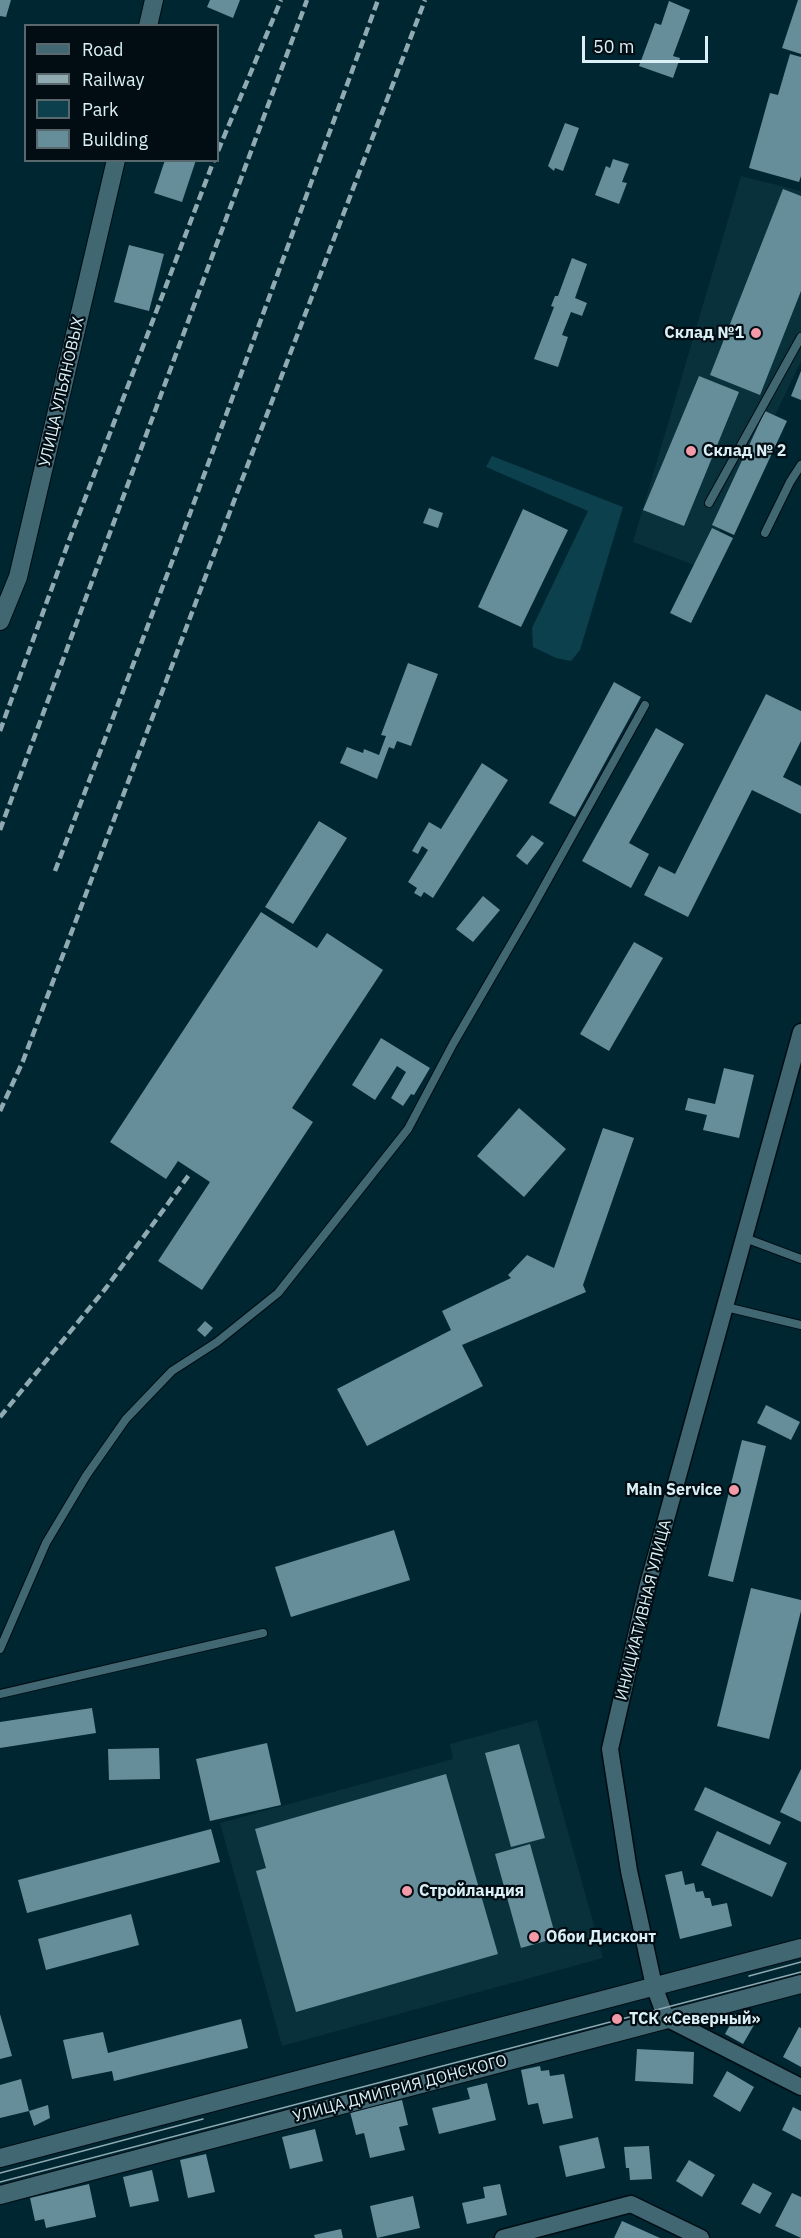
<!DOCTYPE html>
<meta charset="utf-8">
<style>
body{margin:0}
#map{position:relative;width:801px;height:2238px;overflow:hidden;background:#002631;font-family:"IBM Plex Sans",sans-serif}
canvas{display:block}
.legend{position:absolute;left:24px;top:24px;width:195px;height:138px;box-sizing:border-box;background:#010d12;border:2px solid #58686d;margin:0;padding:8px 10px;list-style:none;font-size:18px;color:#dbf0f6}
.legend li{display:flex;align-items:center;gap:12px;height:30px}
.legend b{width:30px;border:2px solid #58686d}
.scale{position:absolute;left:582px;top:36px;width:126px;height:27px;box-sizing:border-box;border:3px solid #dbf0f6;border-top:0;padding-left:8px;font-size:18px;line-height:21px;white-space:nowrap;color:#dbf0f6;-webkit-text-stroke:4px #010d12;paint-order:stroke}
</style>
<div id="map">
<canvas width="801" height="2238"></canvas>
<ul class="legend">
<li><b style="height:8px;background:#416773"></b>Road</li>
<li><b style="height:8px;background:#8faab1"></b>Railway</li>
<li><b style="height:16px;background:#0c404d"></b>Park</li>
<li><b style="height:16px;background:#668d9a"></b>Building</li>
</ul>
<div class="scale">50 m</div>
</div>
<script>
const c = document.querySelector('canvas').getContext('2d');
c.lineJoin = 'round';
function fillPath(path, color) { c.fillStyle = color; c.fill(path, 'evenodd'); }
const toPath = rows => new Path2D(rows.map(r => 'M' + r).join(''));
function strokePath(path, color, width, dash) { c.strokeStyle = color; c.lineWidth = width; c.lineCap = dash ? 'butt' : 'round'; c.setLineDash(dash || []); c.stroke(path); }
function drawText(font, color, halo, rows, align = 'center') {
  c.font = font + ' "IBM Plex Sans",sans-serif'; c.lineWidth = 4.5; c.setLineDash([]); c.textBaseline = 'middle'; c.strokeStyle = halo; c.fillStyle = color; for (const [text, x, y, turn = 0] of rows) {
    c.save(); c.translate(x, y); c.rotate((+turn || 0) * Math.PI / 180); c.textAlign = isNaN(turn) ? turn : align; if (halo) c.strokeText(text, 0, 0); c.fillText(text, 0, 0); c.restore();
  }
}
const built = toPath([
 [741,176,801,191,801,361,702,568,633,542],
 [537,1720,603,1958,282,2046,220,1823,453,1759,450,1744]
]);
const green = toPath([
 [492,456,623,507,580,650,571,661,556,658,533,647,532,628,588,511,486,467]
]);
const building = toPath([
 [0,0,11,0,6,17,0,16],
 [210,0,240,0,233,18,207,7],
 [798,0,801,0,801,54,782,48],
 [669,1,690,10,673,56,680,58,673,78,639,66,655,23,661,25],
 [790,54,801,57,801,176,799,182,749,168,770,93,778,95],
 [565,123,579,128,563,171,555,168,554,171,548,166],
 [613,159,629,164,622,182,627,183,619,204,595,195,606,166,610,168],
 [165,160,196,160,182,202,154,193],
 [783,189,801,196,801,291,760,395,710,375],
 [129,245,164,254,149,311,114,302],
 [572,258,587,264,575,298,587,303,582,316,571,312,562,335,568,337,558,367,534,359,554,307,551,306,555,296,558,296],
 [801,371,801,400,791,396],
 [699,376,739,392,684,526,643,510],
 [765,411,787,421,734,535,712,525],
 [429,508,443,513,438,528,423,523],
 [523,509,568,530,521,627,478,607],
 [712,528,733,538,691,623,670,613],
 [408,663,438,674,411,746,397,741,394,749,389,747,377,779,340,763,347,747,363,753,364,749,379,755,386,736,381,735],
 [614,682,641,697,575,817,549,803],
 [766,694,801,711,801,741,783,777,801,786,801,814,752,790,688,917,644,895,659,866,675,874],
 [656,728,684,744,629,843,649,854,631,888,582,861],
 [482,763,508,780,433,898,424,892,421,897,414,893,417,888,408,882,428,850,422,846,418,854,412,851,429,822,441,829],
 [319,821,347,838,293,924,265,907],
 [532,835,544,843,527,865,516,856],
 [483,896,500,910,473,942,456,929],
 [261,912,317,948,327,933,383,970,292,1108,313,1122,202,1290,158,1261,210,1182,178,1161,166,1179,110,1142],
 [634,942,663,958,609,1051,580,1034],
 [381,1038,430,1068,414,1095,411,1094,403,1106,391,1098,406,1072,397,1066,375,1100,352,1085],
 [724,1068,754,1075,739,1138,703,1130,707,1115,685,1110,688,1098,715,1104],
 [519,1108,566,1149,524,1197,477,1156],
 [603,1128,634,1138,583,1285,586,1292,462,1345,483,1386,367,1446,337,1389,451,1330,442,1311,511,1278,508,1275,527,1255,554,1268],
 [205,1321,213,1328,205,1337,197,1330],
 [766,1405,800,1422,791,1440,757,1423],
 [742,1440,766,1446,733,1582,708,1576],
 [394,1530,410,1580,291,1617,275,1567],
 [751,1588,801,1600,801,1611,769,1739,717,1726],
 [92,1708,96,1733,0,1748,0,1722],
 [267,1743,281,1805,210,1821,196,1759],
 [519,1744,545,1838,511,1847,485,1753],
 [159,1748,160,1779,109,1780,108,1749],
 [801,1769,801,1822,780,1812],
 [446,1774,498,1954,296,2012,256,1871,266,1868,255,1829],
 [705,1787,781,1822,770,1845,694,1810],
 [211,1829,220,1862,27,1913,18,1880],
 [717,1831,787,1863,772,1897,701,1865],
 [530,1844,556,1938,521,1948,495,1854],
 [682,1871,685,1885,694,1883,696,1892,703,1891,705,1898,710,1898,712,1906,727,1903,732,1926,680,1939,665,1875],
 [131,1914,139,1945,46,1970,38,1939],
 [0,2014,12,2056,0,2059],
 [736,2014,754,2025,743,2044,725,2034],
 [241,2019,248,2048,114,2081,112,2071,72,2079,63,2040,103,2032,108,2053],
 [799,2027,801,2028,801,2067,783,2057],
 [637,2049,694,2052,693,2084,635,2081],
 [540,2066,541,2071,549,2070,550,2076,564,2074,573,2118,543,2124,538,2103,528,2105,521,2070],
 [727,2071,754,2087,740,2112,713,2096],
 [21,2079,29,2111,48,2105,50,2118,34,2126,29,2111,0,2118,0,2085],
 [487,2083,496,2120,439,2134,432,2108,470,2099,467,2088],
 [402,2100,408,2125,399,2127,405,2150,370,2158,364,2133,356,2135,350,2112],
 [793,2107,801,2111,801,2140,782,2130],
 [315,2129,323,2161,290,2169,282,2137],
 [598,2137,605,2168,566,2177,559,2146],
 [649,2146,652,2179,630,2180,629,2168,626,2168,624,2147],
 [206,2154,215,2192,188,2198,180,2160],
 [689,2160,715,2175,702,2197,676,2181],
 [152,2170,159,2201,130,2207,123,2177],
 [753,2183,772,2193,760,2214,741,2204],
 [89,2184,96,2217,46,2228,44,2219,35,2221,30,2198],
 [500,2184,507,2215,467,2224,462,2203,485,2198,483,2187],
 [792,2193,801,2197,801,2238,775,2226],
 [413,2196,420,2228,377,2238,370,2206],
 [622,2221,660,2238,614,2238],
 [341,2229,343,2238,315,2238,314,2235]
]);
const lane = toPath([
 [709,503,801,337],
 [765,533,790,482,801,465],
 [745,1238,801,1259],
 [726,1307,801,1325],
 [0,1649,46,1543,86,1476,126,1419,172,1371,217,1342,278,1293,408,1129,453,1044,532,908,645,705],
 [0,1694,263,1633]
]);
const street = toPath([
 [801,1032,647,1588,610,1749,629,1871,654,1986,666,2018,801,2087],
 [503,2238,631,2204,701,2238]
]);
const secondary = toPath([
 [148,26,154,0],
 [0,621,18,577,116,160],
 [0,2158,801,1948],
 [0,2195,801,1984]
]);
const tram = toPath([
 [749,1976,801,1962],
 [0,2173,203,2119],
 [0,2182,801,1972]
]);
const rail = toPath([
 [218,151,281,0],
 [0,731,70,538,214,160],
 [0,830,307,0],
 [55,871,181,538,378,0],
 [0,1111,23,1061,237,493,425,0],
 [0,1417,106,1288,189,1175]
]);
const markers = [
 [756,333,6,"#f39aa8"],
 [691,451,6,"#f39aa8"],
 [734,1490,6,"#f39aa8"],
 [407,1891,6,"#f39aa8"],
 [534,1937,6,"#f39aa8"],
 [617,2019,6,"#f39aa8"]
];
const poiNames = [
 ["Склад №1",744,333,"right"],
 ["Склад № 2",703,451],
 ["Main Service",722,1490,"right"],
 ["Стройландия",419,1891],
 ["Обои Дисконт",546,1937],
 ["ТСК «Северный»",629,2019]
];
const streetNames = [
 ["УЛИЦА УЛЬЯНОВЫХ",62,392,-77],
 ["ИНИЦИАТИВНАЯ УЛИЦА",644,1610,-76],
 ["УЛИЦА ДМИТРИЯ ДОНСКОГО",400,2089,-15]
];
fillPath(built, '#09313b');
fillPath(green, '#0c404d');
fillPath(building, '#668d9a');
strokePath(lane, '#000d13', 10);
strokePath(street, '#000d13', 19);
strokePath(secondary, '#000d13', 20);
strokePath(lane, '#416773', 8);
strokePath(street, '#416773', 16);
strokePath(secondary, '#416773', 18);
strokePath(tram, '#8faab1', 1.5);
strokePath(rail, '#8faab1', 4.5, [9, 4.5]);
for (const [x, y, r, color] of markers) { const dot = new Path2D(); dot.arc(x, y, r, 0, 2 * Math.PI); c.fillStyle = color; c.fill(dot); strokePath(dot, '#010d12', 2); }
drawText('bold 16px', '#dbf0f6', '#010d12', poiNames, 'left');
drawText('16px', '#dbf0f6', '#010d12', streetNames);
</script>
